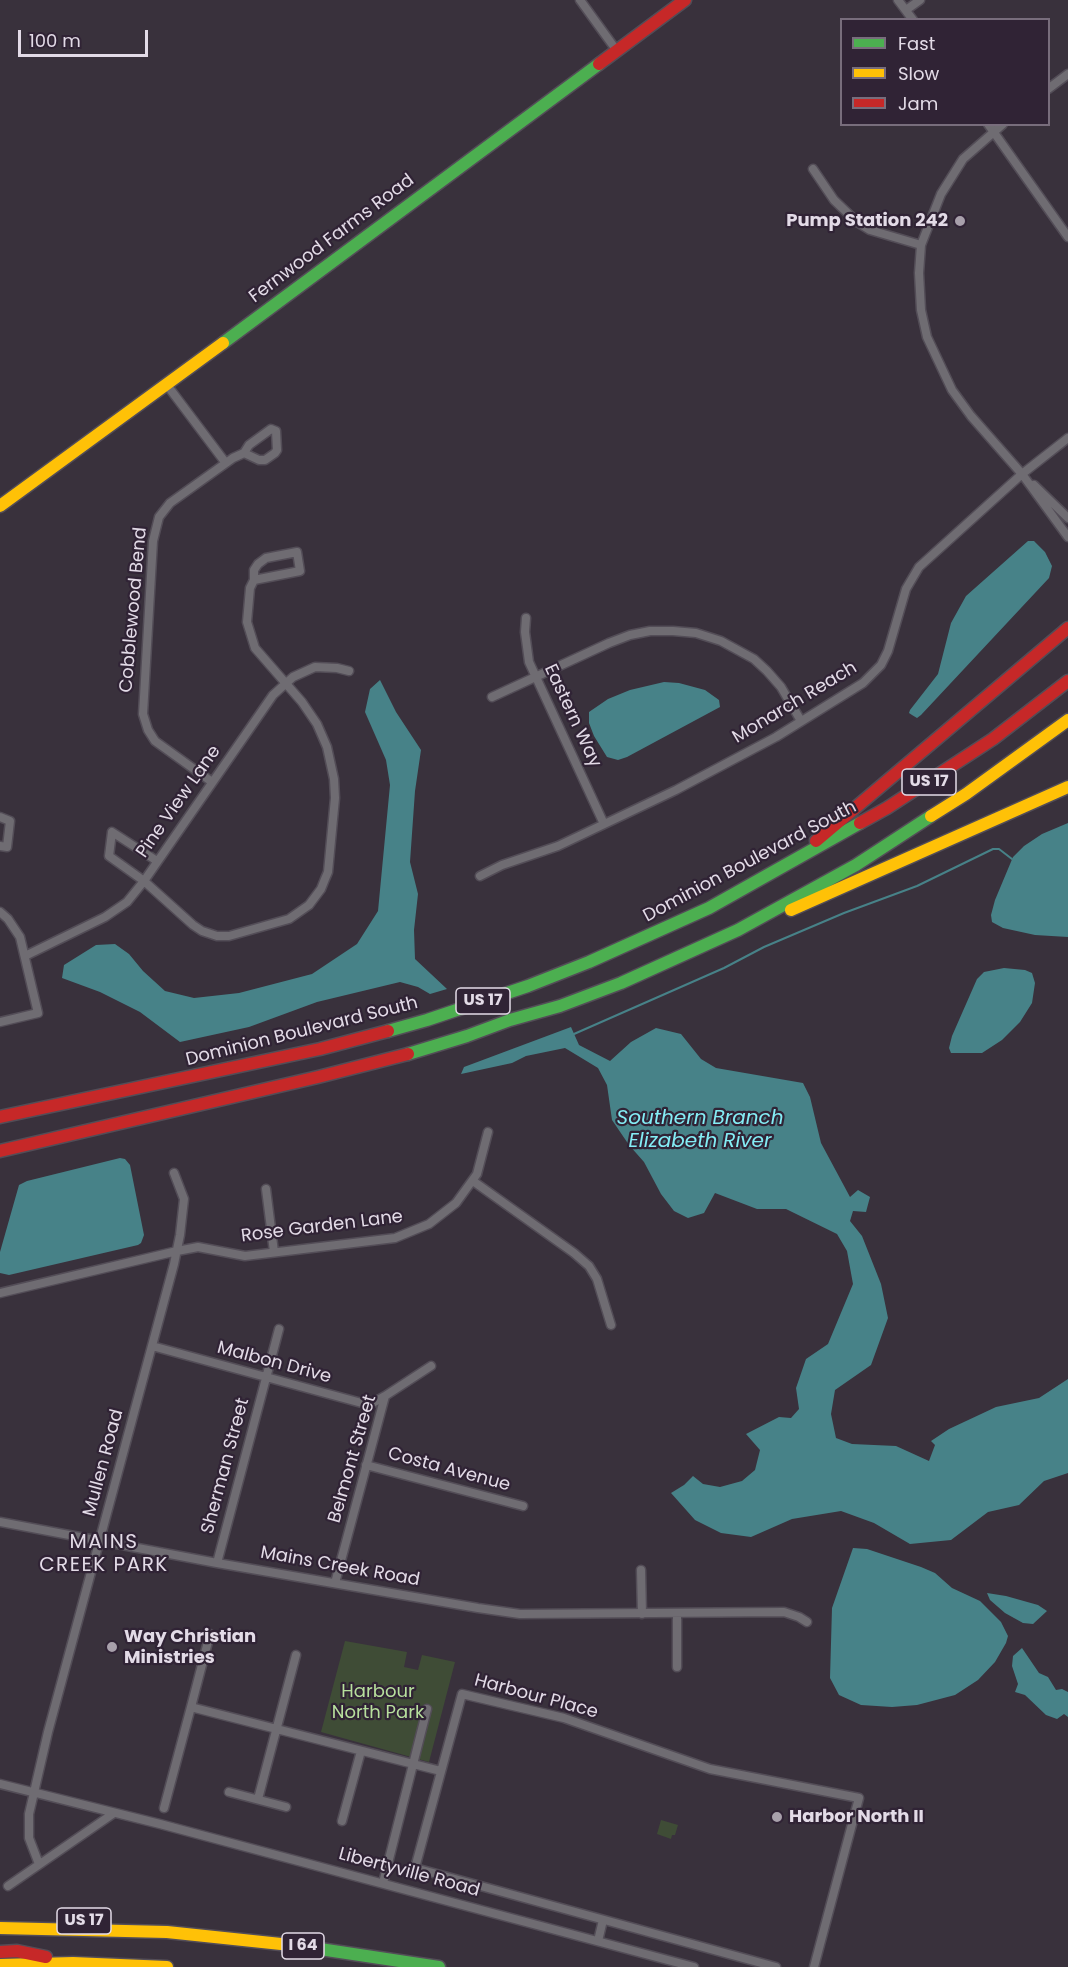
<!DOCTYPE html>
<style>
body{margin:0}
#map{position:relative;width:1068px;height:1967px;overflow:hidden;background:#39313c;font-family:Poppins,sans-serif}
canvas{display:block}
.legend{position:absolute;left:840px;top:18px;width:210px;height:108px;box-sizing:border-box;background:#302335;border:2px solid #786d7c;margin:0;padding:8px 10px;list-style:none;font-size:18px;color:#e3dbe7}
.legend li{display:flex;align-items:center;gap:12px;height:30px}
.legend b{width:30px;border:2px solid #786d7c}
.scale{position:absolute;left:18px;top:30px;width:130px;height:27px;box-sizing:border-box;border:3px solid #e3dbe7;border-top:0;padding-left:8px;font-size:18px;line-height:21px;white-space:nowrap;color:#e3dbe7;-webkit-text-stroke:4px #302335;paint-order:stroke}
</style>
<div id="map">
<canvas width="1068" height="1967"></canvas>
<ul class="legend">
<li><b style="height:8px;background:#4caf50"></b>Fast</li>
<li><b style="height:8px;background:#ffc107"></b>Slow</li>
<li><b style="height:8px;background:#c62828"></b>Jam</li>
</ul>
<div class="scale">100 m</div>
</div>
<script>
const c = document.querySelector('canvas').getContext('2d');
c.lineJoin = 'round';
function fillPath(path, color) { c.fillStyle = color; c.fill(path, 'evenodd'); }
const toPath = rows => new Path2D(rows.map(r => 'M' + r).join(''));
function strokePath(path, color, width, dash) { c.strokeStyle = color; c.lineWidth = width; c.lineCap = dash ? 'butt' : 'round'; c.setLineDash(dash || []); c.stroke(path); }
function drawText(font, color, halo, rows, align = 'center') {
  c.font = font + ' Poppins,sans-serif'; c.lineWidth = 4.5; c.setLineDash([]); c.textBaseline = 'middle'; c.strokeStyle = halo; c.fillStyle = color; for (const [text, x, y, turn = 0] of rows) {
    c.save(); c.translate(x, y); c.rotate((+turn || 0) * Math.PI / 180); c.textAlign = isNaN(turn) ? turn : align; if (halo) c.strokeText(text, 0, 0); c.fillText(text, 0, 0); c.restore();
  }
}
const green = toPath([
 [345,1641,407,1652,404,1667,418,1670,422,1655,455,1662,429,1762,321,1732],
 [661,1820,678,1825,675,1835,672,1835,671,1839,657,1834]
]);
const water = toPath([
 [1028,541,1034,541,1045,552,1052,566,1049,578,921,715,917,718,912,715,909,713,910,710,938,674,951,623,966,596],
 [380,680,396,712,421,750,415,791,410,862,418,894,414,930,415,959,447,989,430,994,418,987,400,982,317,1002,249,1027,180,1042,140,1012,100,992,62,978,64,965,96,945,115,944,129,954,143,971,165,991,194,998,239,993,312,974,357,944,378,911,390,785,386,760,365,712,370,689],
 [664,682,679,683,705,690,719,700,720,707,627,757,618,760,607,757,594,736,589,723,589,712,608,699,630,690],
 [1068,823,1068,937,1035,935,1003,928,992,922,991,915,995,900,1013,857,1024,846,1042,834],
 [1004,968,1025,970,1032,973,1035,983,1032,1003,1020,1022,1002,1040,982,1053,951,1053,949,1048,952,1036,977,979,984,972],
 [571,1027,579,1045,610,1061,631,1042,656,1028,681,1034,701,1059,716,1068,803,1083,810,1097,821,1143,850,1197,858,1190,870,1197,866,1212,853,1211,850,1221,862,1236,881,1284,888,1318,871,1365,835,1390,831,1414,836,1438,852,1444,896,1446,929,1461,935,1445,931,1441,949,1429,996,1407,1039,1398,1068,1379,1068,1473,1044,1481,1019,1505,988,1512,951,1540,910,1544,874,1523,841,1511,792,1519,751,1537,721,1533,695,1520,671,1493,684,1485,693,1476,703,1484,720,1487,742,1481,755,1470,760,1450,746,1434,779,1417,791,1418,799,1409,796,1388,806,1359,828,1344,853,1284,847,1251,837,1234,786,1209,757,1209,715,1193,704,1213,688,1218,674,1211,661,1194,644,1162,629,1145,612,1120,607,1085,598,1068,565,1048,526,1056,512,1063,461,1074,464,1067],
 [120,1158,125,1159,130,1165,144,1235,141,1243,138,1245,9,1275,0,1273,0,1252,19,1185,27,1181],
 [853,1548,867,1549,921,1567,935,1573,952,1588,980,1601,1001,1622,1008,1636,1006,1643,995,1662,978,1680,955,1695,917,1705,892,1707,861,1705,839,1695,830,1678,832,1608],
 [987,1593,1006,1596,1038,1605,1047,1611,1033,1624,1023,1623,1005,1613,990,1600],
 [1022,1648,1039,1673,1048,1677,1056,1690,1062,1689,1068,1692,1068,1717,1064,1714,1057,1719,1046,1715,1025,1695,1015,1692,1018,1684,1012,1666,1013,1656]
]);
const stream = toPath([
 [574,1034,724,968,764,947,844,913,917,886,993,849,999,849,1012,859]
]);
const street = toPath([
 [580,0,617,51],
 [898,0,913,20],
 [906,10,920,0],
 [1048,89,1068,74],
 [988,124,1068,237],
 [1003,124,963,159,941,194,921,245,919,273,921,310,927,337,952,390,971,416,1022,474,1068,537],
 [813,169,834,200,857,222,870,230,921,245],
 [167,385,225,462],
 [1034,485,1068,518],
 [526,618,525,632,529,662,604,824],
 [492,697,609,643,630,635,650,631,673,631,696,633,721,641,754,659,767,671,781,687,801,721],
 [212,782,155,741,148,730,143,714,153,541,159,517,170,503,233,458,244,453,259,460,265,460,275,453,277,450,276,431,271,429,249,445,244,453],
 [0,817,10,821,7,847,0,846],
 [157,861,112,832,109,856,144,881,193,925,202,931,217,936,229,936,289,919,309,905,321,889,325,879,328,872,335,798,334,779,327,747,317,724,302,702,255,648,247,622,250,588,254,580,300,571,297,552,266,558,258,564,254,570,254,580],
 [480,876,502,865,558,846,676,790,776,737,863,683,881,665,888,651,906,589,919,567,1022,474,1068,438],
 [0,912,8,919,20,937,38,1013,0,1022],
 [25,956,105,917,127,902,144,881,273,695,293,677,315,667,337,668,349,671],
 [473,1181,574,1253,589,1266,597,1279,611,1325],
 [266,1189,274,1252],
 [0,1293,177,1251,198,1247,245,1256,395,1238,429,1224,456,1203,477,1174,488,1132],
 [152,1346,369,1405,385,1396],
 [366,1465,523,1506],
 [0,1522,217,1563,478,1608,520,1614,784,1612,799,1617,807,1622],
 [217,1563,279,1329],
 [641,1570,642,1614],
 [335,1583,385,1396,431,1366],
 [677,1613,677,1667],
 [191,1707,210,1634],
 [0,1784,160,1824,694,1967],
 [229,1792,286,1807],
 [258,1799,296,1655],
 [164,1808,191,1707,441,1771],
 [342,1821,361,1751],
 [39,1864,29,1838,29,1814,48,1732,174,1264,180,1235,184,1199,174,1173],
 [383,1883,427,1709],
 [8,1886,114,1813],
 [598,1941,603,1920],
 [776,1967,415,1868,462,1694,564,1718,710,1769,859,1798,814,1967]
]);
const fast = toPath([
 [223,343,599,64],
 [388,1031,427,1020,528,986,589,962,709,908,860,823],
 [408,1054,467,1036,510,1020,560,1006,621,983,738,930,856,865,931,816],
 [300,1946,439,1967]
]);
const slow = toPath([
 [0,506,223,343],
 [931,816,966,794,1068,720],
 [791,910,1068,787],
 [0,1928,167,1932,300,1946],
 [0,1965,73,1963,167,1967]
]);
const jam = toPath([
 [599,64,685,0],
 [860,823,887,808,993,739,1068,681],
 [816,841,1068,628],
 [0,1117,320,1049,388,1031],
 [0,1151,318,1077,408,1054],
 [0,1952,17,1951,46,1957]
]);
const markers = [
 [960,221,6,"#a8a0ab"],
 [112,1647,6,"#a8a0ab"],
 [777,1817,6,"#a8a0ab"]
];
const shields = [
 [929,782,54],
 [483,1001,54],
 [84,1921,54],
 [303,1946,42]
];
const shieldNames = [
 ["US 17",929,782],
 ["US 17",483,1001],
 ["US 17",84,1921],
 ["I 64",303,1946]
];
const poiNames = [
 ["Pump Station 242",948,221,"right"],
 ["Way Christian",124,1637],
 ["Ministries",124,1658],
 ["Harbor North II",789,1817]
];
const streetNames = [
 ["Fernwood Farms Road",332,239,-37],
 ["Cobblewood Bend",134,610,-85],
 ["Monarch Reach",795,703,-31],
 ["Eastern Way",572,716,65],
 ["Pine View Lane",179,802,-55],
 ["Dominion Boulevard South",750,862,-28],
 ["Dominion Boulevard South",302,1032,-14],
 ["Rose Garden Lane",322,1227,-7],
 ["Malbon Drive",274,1363,15],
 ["Belmont Street",353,1459,-74],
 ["Mullen Road",104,1463,-75],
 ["Sherman Street",226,1466,-75],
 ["Costa Avenue",449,1470,15],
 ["Mains Creek Road",340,1567,10],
 ["Harbour Place",536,1697,15],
 ["Libertyville Road",409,1873,15]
];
const parkNames = [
 ["Harbour",378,1692],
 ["North Park",378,1713]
];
const waterNames = [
 ["Southern Branch",700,1119],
 ["Elizabeth River",700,1142]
];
const neighbourhoodNames = [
 ["MAINS",104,1543],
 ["CREEK PARK",104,1566]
];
fillPath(green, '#3f4c36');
fillPath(water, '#478288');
strokePath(stream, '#478288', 2);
strokePath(street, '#534d57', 11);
strokePath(fast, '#534d57', 15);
strokePath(slow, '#534d57', 15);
strokePath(jam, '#534d57', 15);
strokePath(street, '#6f6c72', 8);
strokePath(fast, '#4caf50', 12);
strokePath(slow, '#ffc107', 12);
strokePath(jam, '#c62828', 12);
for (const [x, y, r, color] of markers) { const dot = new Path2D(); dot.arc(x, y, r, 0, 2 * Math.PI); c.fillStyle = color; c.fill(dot); strokePath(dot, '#302335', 2); }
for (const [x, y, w] of shields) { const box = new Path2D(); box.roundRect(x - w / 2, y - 13, w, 26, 4.5); c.fillStyle = '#302335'; c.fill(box); strokePath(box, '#e3dbe7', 1.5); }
drawText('bold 16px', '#e3dbe7', null, shieldNames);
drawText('bold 18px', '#e3dbe7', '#302335', poiNames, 'left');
drawText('18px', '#e3dbe7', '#302335', streetNames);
drawText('18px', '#b7df9d', '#302335', parkNames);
drawText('italic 20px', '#84edf5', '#302335', waterNames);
c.letterSpacing = '1.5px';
drawText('20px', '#e3dbe7', '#302335', neighbourhoodNames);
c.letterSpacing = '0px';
</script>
